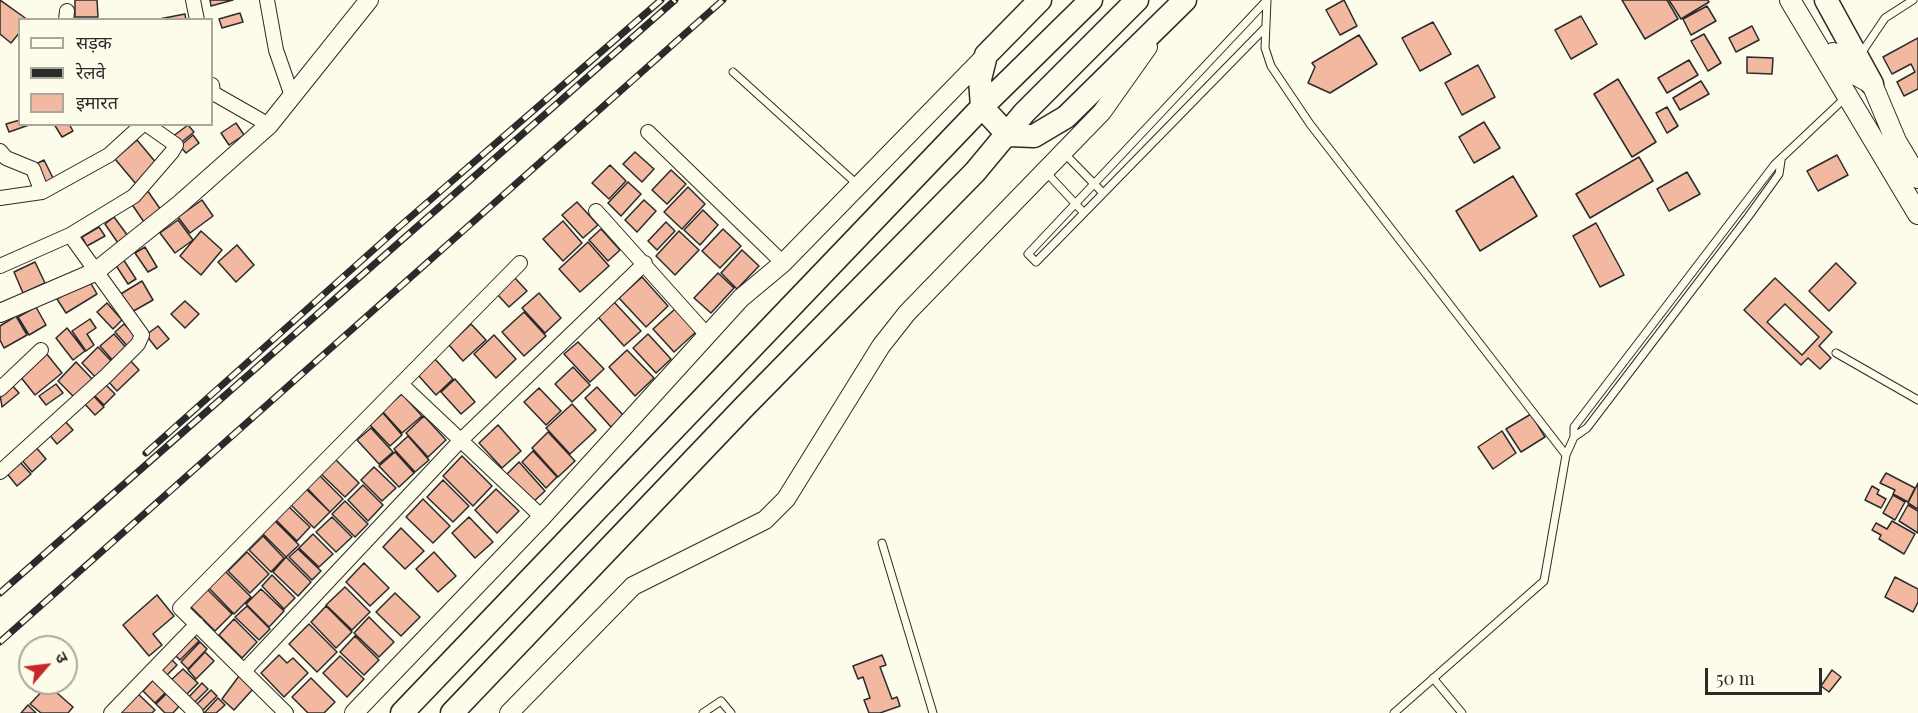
<!DOCTYPE html>
<meta charset="utf-8">
<style>
body{margin:0}
#map{position:relative;width:1918px;height:713px;overflow:hidden;background:#fdfbea;font-family:"Playfair Display","Noto Sans Devanagari",serif}
canvas{display:block}
.legend{position:absolute;left:18px;top:18px;width:195px;height:108px;box-sizing:border-box;background:#fdfbea;border:2px solid #a9a89e;margin:0;padding:8px 10px;list-style:none;font-size:18px;color:#2b2b2b}
.legend li{display:flex;align-items:center;gap:12px;height:30px}
.legend b{width:30px;border:2px solid #a9a89e}
.north{position:absolute;left:18px;top:635px;width:60px;height:60px;box-sizing:border-box;background:#fdfbea;border:2px solid #a9a89e;border-radius:50%;rotate:62deg;font-size:16px;font-weight:700;line-height:24px;text-align:center;color:#2b2b2b}
.north::after{content:'';display:block;margin:auto;width:21px;height:27px;background:#c62828;clip-path:polygon(50% 0,100% 100%,50% 72%,0 100%)}
.scale{position:absolute;left:1705px;top:668px;width:117px;height:27px;box-sizing:border-box;border:3px solid #2b2b2b;border-top:0;padding-left:8px;font-size:18px;line-height:21px;white-space:nowrap;color:#2b2b2b;-webkit-text-stroke:4px #fdfbea;paint-order:stroke}
</style>
<div id="map">
<canvas width="1918" height="713"></canvas>
<ul class="legend">
<li><b style="height:8px;background:#fdfbea"></b>सड़क</li>
<li><b style="height:8px;background:#2b2b2b"></b>रेलवे</li>
<li><b style="height:16px;background:#f2b8a0"></b>इमारत</li>
</ul>
<div class="north">उ</div>
<div class="scale">50 m</div>
</div>
<script>
const c = document.querySelector('canvas').getContext('2d');
c.lineJoin = 'round';
function fillPath(path, color) { c.fillStyle = color; c.fill(path, 'evenodd'); }
const toPath = rows => new Path2D(rows.map(r => 'M' + r).join(''));
function strokePath(path, color, width, dash) { c.strokeStyle = color; c.lineWidth = width; c.lineCap = dash ? 'butt' : 'round'; c.setLineDash(dash || []); c.stroke(path); }
const building = toPath([
 [0,0,28,20,20,20,20,32,11,43,0,34,0,0],
 [75,0,97,0,98,17,75,17,75,0],
 [210,0,233,0,211,6,210,0],
 [1344,0,1357,26,1340,35,1326,10,1344,0],
 [1622,0,1667,0,1678,19,1645,39,1622,0],
 [1669,0,1708,0,1709,2,1681,19,1669,0],
 [1707,6,1716,21,1691,35,1683,19,1707,6],
 [240,13,243,22,222,28,219,19,240,13],
 [185,14,186,20,154,20,185,14],
 [1581,16,1597,44,1571,59,1555,30,1581,16],
 [1433,22,1451,54,1420,71,1402,38,1433,22],
 [1752,26,1759,40,1736,52,1729,38,1752,26],
 [1704,34,1721,63,1708,71,1691,41,1704,34],
 [1359,35,1377,64,1330,93,1308,83,1315,67,1312,63,1359,35],
 [1918,38,1918,89,1904,96,1897,82,1915,72,1911,64,1892,74,1883,57,1918,38],
 [1747,57,1773,58,1772,74,1747,73,1747,57],
 [1689,60,1698,75,1667,93,1658,78,1689,60],
 [1478,65,1495,97,1462,115,1445,83,1478,65],
 [1618,79,1656,142,1632,157,1594,94,1618,79],
 [1701,81,1709,94,1680,110,1673,98,1701,81],
 [1667,107,1678,126,1667,133,1656,113,1667,107],
 [20,120,20,124,29,125,9,132,6,124,20,120],
 [1484,122,1500,148,1474,163,1459,137,1484,122],
 [236,123,244,135,229,145,221,133,236,123],
 [54,124,69,124,73,131,62,137,54,124],
 [188,125,194,132,178,145,172,137,188,125],
 [193,135,199,143,186,153,180,146,193,135],
 [137,140,158,165,136,184,115,159,137,140],
 [635,152,654,169,642,182,623,164,635,152],
 [1837,155,1848,175,1818,191,1807,171,1837,155],
 [1639,157,1653,181,1590,218,1576,194,1639,157],
 [44,160,55,182,45,187,34,165,44,160],
 [610,165,626,181,609,199,592,183,610,165],
 [671,170,686,184,667,204,652,190,671,170],
 [1687,172,1700,194,1669,211,1657,189,1687,172],
 [1513,176,1537,216,1480,251,1456,211,1513,176],
 [628,182,641,194,621,216,608,203,628,182],
 [688,187,705,204,682,229,664,212,688,187],
 [147,190,161,210,144,222,131,203,147,190],
 [202,200,213,216,190,233,178,217,202,200],
 [644,200,656,211,637,232,625,220,644,200],
 [577,202,598,225,583,238,562,215,577,202],
 [703,210,718,225,700,245,684,230,703,210],
 [114,217,128,236,118,243,105,224,114,217],
 [178,220,193,240,175,253,160,233,178,220],
 [563,221,582,243,563,261,543,239,563,221],
 [666,222,675,231,657,250,648,241,666,222],
 [1596,223,1624,275,1600,287,1573,236,1596,223],
 [99,227,105,236,87,246,82,237,99,227],
 [601,229,620,250,608,261,589,240,601,229],
 [723,229,741,246,720,268,702,251,723,229],
 [201,231,222,250,201,275,180,256,201,231],
 [679,231,699,250,675,275,656,256,679,231],
 [588,242,609,266,580,292,559,269,588,242],
 [237,245,254,265,236,282,218,262,237,245],
 [145,247,157,267,148,272,135,253,145,247],
 [742,250,759,266,737,289,721,273,742,250],
 [123,259,136,279,128,284,115,264,123,259],
 [35,262,45,283,23,293,14,272,35,262],
 [1836,263,1856,283,1829,311,1809,291,1836,263],
 [718,273,734,288,711,313,694,298,718,273],
 [514,277,527,291,509,307,496,293,514,277],
 [642,277,668,306,646,327,619,298,642,277],
 [1775,278,1832,332,1819,346,1831,358,1820,369,1808,358,1801,365,1744,310,1775,278],
 [1785,304,1819,337,1802,355,1767,322,1785,304],
 [89,280,97,294,66,313,57,299,89,280],
 [142,281,153,300,130,313,119,295,142,281],
 [539,293,561,318,545,333,522,308,539,293],
 [185,301,199,314,185,328,171,314,185,301],
 [614,302,641,331,624,346,598,317,614,302],
 [107,303,122,320,113,329,97,312,107,303],
 [36,307,46,325,29,335,18,317,36,307],
 [676,308,697,331,674,352,653,329,676,308],
 [524,312,546,336,524,356,502,332,524,312],
 [16,316,27,335,4,348,0,340,0,326,16,316],
 [90,319,96,328,87,334,94,345,86,351,72,331,90,319],
 [124,324,140,340,130,349,115,332,124,324],
 [471,324,486,340,463,361,449,345,471,324],
 [158,326,169,339,157,349,146,335,158,326],
 [67,328,85,351,73,360,56,338,67,328],
 [114,334,129,351,115,363,100,346,114,334],
 [648,334,671,359,656,373,633,348,648,334],
 [494,335,516,359,496,378,474,354,494,335],
 [578,342,604,369,590,382,564,354,578,342],
 [98,347,115,365,99,381,82,363,98,347],
 [627,350,654,378,635,396,609,367,627,350],
 [46,353,62,373,35,395,19,375,46,353],
 [128,358,139,370,117,391,106,379,128,358],
 [435,359,453,379,436,395,418,375,435,359],
 [76,362,97,384,79,402,58,381,76,362],
 [573,367,590,385,572,402,555,384,573,367],
 [455,379,475,402,461,414,441,392,455,379],
 [103,382,115,394,104,405,92,393,103,382],
 [11,384,19,393,2,407,0,394,11,384],
 [56,384,63,393,46,405,39,396,56,384],
 [597,387,624,416,611,427,585,398,597,387],
 [539,388,561,411,546,425,524,402,539,388],
 [91,393,104,407,95,415,82,401,91,393],
 [402,394,422,416,402,433,382,411,402,394],
 [572,404,596,430,570,454,546,428,572,404],
 [383,413,402,435,390,446,370,425,383,413],
 [1531,414,1545,437,1521,452,1506,429,1531,414],
 [424,416,446,440,428,457,406,433,424,416],
 [64,420,73,430,57,444,48,433,64,420],
 [498,425,521,451,502,468,479,443,498,425],
 [371,428,393,452,379,464,357,440,371,428],
 [1502,431,1516,453,1493,469,1478,447,1502,431],
 [548,432,575,461,558,477,532,448,548,432],
 [408,436,429,460,415,472,394,449,408,436],
 [34,445,46,459,32,472,20,458,34,445],
 [533,451,557,477,546,488,522,462,533,451],
 [395,452,414,473,399,487,379,466,395,452],
 [462,456,492,486,473,506,443,476,462,456],
 [333,457,359,483,345,497,319,472,333,457],
 [18,460,31,474,17,486,5,471,18,460],
 [519,462,545,491,532,503,506,475,519,462],
 [374,467,396,488,382,501,361,480,374,467],
 [1886,473,1915,488,1908,502,1893,494,1895,490,1880,483,1886,473],
 [318,474,343,499,330,512,306,487,318,474],
 [443,480,469,506,453,522,427,497,443,480],
 [1918,483,1918,509,1908,503,1918,483],
 [363,485,383,505,368,521,348,500,363,485],
 [303,486,330,512,314,528,288,502,303,486],
 [1872,486,1879,490,1877,494,1886,499,1881,508,1865,500,1872,486],
 [496,489,519,511,497,533,475,510,496,489],
 [1893,495,1905,502,1895,520,1883,513,1893,495],
 [423,499,450,526,433,543,406,517,423,499],
 [345,501,368,524,355,537,332,514,345,501],
 [286,504,310,527,297,541,273,517,286,504],
 [1908,505,1918,511,1918,533,1899,521,1908,505],
 [332,517,352,537,336,552,316,532,332,517],
 [469,517,493,542,475,558,452,533,469,517],
 [274,520,299,545,286,557,262,533,274,520],
 [1892,521,1915,534,1904,554,1879,539,1881,535,1872,530,1876,523,1887,529,1892,521],
 [401,528,424,551,405,569,383,547,401,528],
 [313,534,333,554,319,567,299,548,313,534],
 [263,536,284,558,271,572,249,550,263,536],
 [298,549,321,571,312,580,289,557,298,549],
 [247,552,269,574,250,593,228,571,247,552],
 [434,552,456,576,438,592,416,569,434,552],
 [286,557,311,582,298,596,273,572,286,557],
 [364,563,389,588,370,606,346,582,364,563],
 [224,570,251,597,234,614,208,587,224,570],
 [272,575,295,598,284,609,262,586,272,575],
 [1895,577,1918,589,1918,602,1913,612,1885,597,1895,577],
 [345,587,370,612,352,630,326,605,345,587],
 [207,589,232,614,215,631,190,606,207,589],
 [261,589,284,611,269,627,246,604,261,589],
 [395,593,420,617,401,636,376,612,395,593],
 [157,595,174,616,153,634,162,645,149,656,123,625,157,595],
 [247,606,270,629,259,640,235,617,247,606],
 [326,606,352,632,336,648,311,622,326,606],
 [369,617,394,642,379,657,354,633,369,617],
 [234,619,257,642,242,658,219,635,234,619],
 [309,624,337,652,317,672,289,644,309,624],
 [192,634,199,641,180,660,173,653,192,634],
 [355,636,379,660,364,675,340,652,355,636],
 [200,642,207,649,188,669,181,662,200,642],
 [205,652,214,661,196,679,188,670,205,652],
 [279,655,287,663,293,658,308,673,284,697,261,673,279,655],
 [882,655,886,665,880,667,892,699,897,697,900,706,880,713,869,713,864,700,870,698,863,677,858,679,853,666,882,655],
 [340,656,364,679,347,697,323,673,340,656],
 [169,657,177,665,165,677,157,670,169,657],
 [183,669,198,683,184,697,169,682,183,669],
 [1832,670,1841,677,1829,692,1821,686,1832,670],
 [239,676,253,689,234,710,222,699,239,676],
 [155,678,168,690,155,703,143,691,155,678],
 [311,678,335,702,324,713,308,713,292,697,311,678],
 [202,683,208,689,192,705,187,699,202,683],
 [48,685,73,707,68,713,41,713,30,704,48,685],
 [211,690,217,696,202,711,196,705,211,690],
 [169,691,182,703,173,713,165,713,156,704,169,691],
 [136,692,155,710,152,713,116,713,136,692],
 [218,698,225,705,216,713,204,713,218,698],
 [28,705,36,713,21,713,28,705]
]);
const service = toPath([
 [1267,0,1265,48,1271,66,1310,124,1566,455],
 [1264,29,1036,262,1028,254,1267,0],
 [1860,55,1885,18,1913,0],
 [733,72,858,185],
 [1063,152,1103,193],
 [1045,171,1084,213],
 [1836,353,1918,400],
 [1574,437,1587,428,1748,217,1779,174,1781,161],
 [882,543,933,713],
 [1433,678,1462,713],
 [703,713,721,701,731,713],
 [1394,713,1544,581,1566,455,1574,437,1574,427,1775,164,1845,98]
]);
const minor = toPath([
 [193,0,197,20],
 [267,0,276,50,292,96],
 [66,20,67,11],
 [212,85,213,93,269,125],
 [648,132,783,263],
 [0,151,6,158,33,169,42,192],
 [0,198,42,192,109,155,143,124],
 [596,211,708,336],
 [0,266,70,235,134,196,172,152,176,145,146,124],
 [401,384,542,517],
 [0,389,41,350],
 [0,472,106,376,138,344,142,335,70,235],
 [244,671,459,442,645,263],
 [154,672,196,713],
 [111,713,197,624],
 [286,713,180,608,520,263]
]);
const tertiary = toPath([
 [0,313,95,272,180,204,269,125,369,0],
 [354,713,542,517,741,298,783,263,986,55],
 [509,713,633,586,765,520,786,499,881,346,907,313,1102,112,1148,47]
]);
const secondary = toPath([
 [1790,0,1918,214],
 [1833,53,1844,68,1872,84,1896,141,1918,178]
]);
const primary = toPath([
 [1040,0,986,55,980,79,982,107,1008,135,1034,136,1066,117,1185,0],
 [1826,0,1872,84],
 [402,713,982,107,1091,0],
 [452,713,744,407,975,172,1024,113,1137,0]
]);
const rail = toPath([
 [146,453,399,227,661,0],
 [0,593,675,0],
 [0,642,723,0]
]);
fillPath(building, '#f2b8a0');
strokePath(building, '#2b2b2b', 1.5);
strokePath(service, '#2b2b2b', 9);
strokePath(minor, '#2b2b2b', 16);
strokePath(tertiary, '#2b2b2b', 20);
strokePath(secondary, '#2b2b2b', 22);
strokePath(primary, '#2b2b2b', 25);
strokePath(service, '#fdfbea', 7);
strokePath(minor, '#fdfbea', 14);
strokePath(tertiary, '#fdfbea', 18);
strokePath(secondary, '#fdfbea', 20);
strokePath(primary, '#fdfbea', 22);
strokePath(rail, '#2b2b2b', 7);
strokePath(rail, '#fdfbea', 4.5, [14]);
</script>
